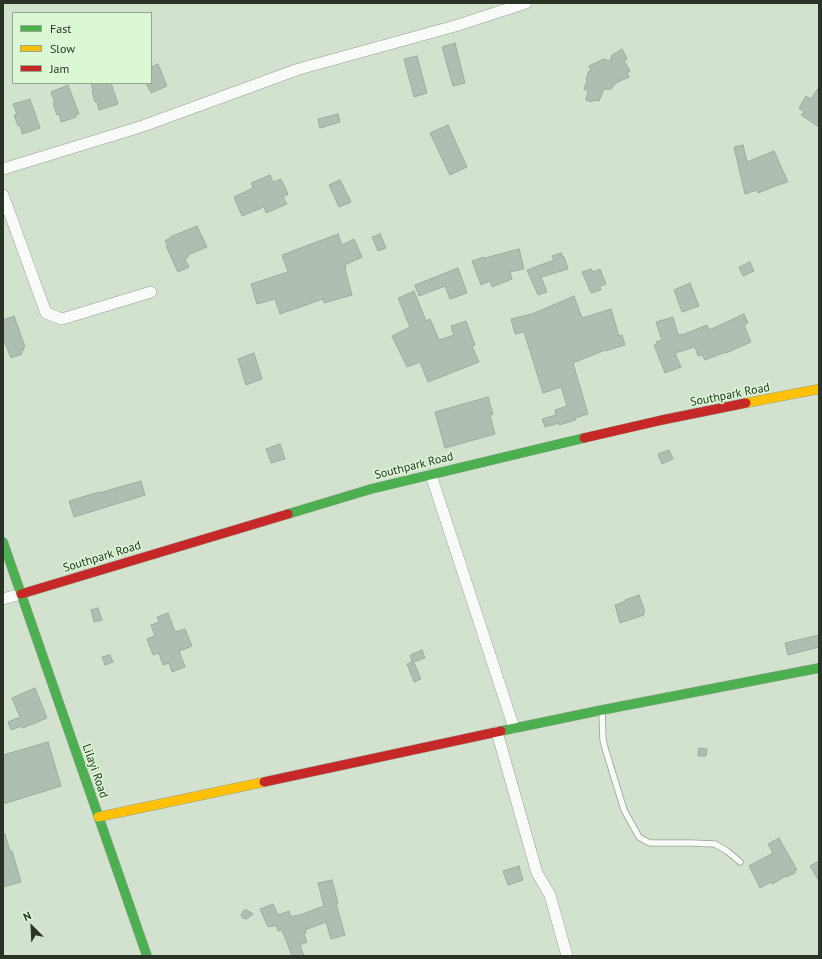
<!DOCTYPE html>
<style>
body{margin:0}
#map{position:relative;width:822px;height:959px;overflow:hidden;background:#d3e2cf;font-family:"PT Sans",sans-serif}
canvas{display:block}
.frame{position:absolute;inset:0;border:4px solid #293426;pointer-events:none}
.legend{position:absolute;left:12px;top:12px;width:140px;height:72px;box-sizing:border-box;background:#dbf8d4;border:1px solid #94aa8e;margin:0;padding:5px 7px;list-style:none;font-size:12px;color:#293426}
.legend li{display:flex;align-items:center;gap:8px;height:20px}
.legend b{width:20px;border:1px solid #94aa8e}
.north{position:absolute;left:12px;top:907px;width:40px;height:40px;-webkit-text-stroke:3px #dbf8d4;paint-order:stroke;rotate:336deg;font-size:11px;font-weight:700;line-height:16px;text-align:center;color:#293426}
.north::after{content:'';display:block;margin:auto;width:14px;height:18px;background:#293426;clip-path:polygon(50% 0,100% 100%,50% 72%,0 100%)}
</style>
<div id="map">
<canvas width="822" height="959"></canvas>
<div class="frame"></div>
<ul class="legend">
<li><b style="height:5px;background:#4caf50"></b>Fast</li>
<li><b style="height:5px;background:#ffc107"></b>Slow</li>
<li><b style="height:5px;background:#c62828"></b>Jam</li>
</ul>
<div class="north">N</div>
</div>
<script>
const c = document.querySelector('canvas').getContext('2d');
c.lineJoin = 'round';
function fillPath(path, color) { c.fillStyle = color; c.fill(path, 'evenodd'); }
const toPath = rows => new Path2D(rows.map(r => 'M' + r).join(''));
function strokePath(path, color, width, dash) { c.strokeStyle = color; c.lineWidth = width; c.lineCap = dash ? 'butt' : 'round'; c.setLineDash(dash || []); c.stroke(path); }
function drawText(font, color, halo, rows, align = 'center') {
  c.font = font + ' "PT Sans",sans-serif'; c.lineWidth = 3; c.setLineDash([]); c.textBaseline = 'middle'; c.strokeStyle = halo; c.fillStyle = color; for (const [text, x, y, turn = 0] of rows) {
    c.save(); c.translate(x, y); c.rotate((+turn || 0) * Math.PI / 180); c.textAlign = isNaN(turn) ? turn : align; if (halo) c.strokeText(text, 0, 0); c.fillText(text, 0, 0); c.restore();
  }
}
const building = toPath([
 [455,43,465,83,453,86,442,47,455,43],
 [622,49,627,59,624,61,630,71,627,73,629,77,616,83,611,89,604,89,599,101,593,100,592,102,586,100,588,91,584,89,587,81,586,78,589,71,591,70,589,66,595,63,596,63,603,59,610,61,612,55,622,49],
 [417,56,427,93,414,97,404,59,417,56],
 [158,64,167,86,151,93,146,83,151,83,151,67,158,64],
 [91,83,111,83,118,104,99,110,97,101,95,102,92,91,93,90,91,83],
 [68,85,79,114,75,115,76,117,61,122,59,114,57,115,53,103,55,103,51,92,68,85],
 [819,87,819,127,801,115,804,112,799,108,806,96,811,99,819,87],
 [30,99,40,128,22,134,20,125,18,126,14,115,17,114,13,104,30,99],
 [338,114,340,122,320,128,318,119,338,114],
 [448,125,467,167,450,175,430,133,448,125],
 [743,145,747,162,774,151,788,182,778,185,758,193,757,190,745,194,734,147,743,145],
 [270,175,273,182,281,179,288,194,283,197,287,204,266,213,264,207,242,216,234,197,253,188,251,183,270,175],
 [340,180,351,202,339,207,329,185,340,180],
 [197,226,207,247,188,255,188,257,185,259,189,267,178,272,166,246,168,246,165,241,170,238,170,237,197,226],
 [338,234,342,245,354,239,362,257,345,265,346,269,345,269,352,295,324,303,323,299,280,314,275,299,257,304,251,284,288,272,282,255,338,234],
 [380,234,386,248,378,251,372,237,380,234],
 [519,249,524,269,510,272,512,279,492,287,490,281,481,285,472,261,484,257,485,258,519,249],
 [561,253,563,257,564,257,568,269,541,277,547,292,538,295,527,270,554,260,552,256,561,253],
 [750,262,754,271,743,276,739,267,750,262],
 [458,268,467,293,450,299,445,286,419,296,415,285,458,268],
 [591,269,593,272,600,269,606,284,600,286,601,290,591,293,582,272,591,269],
 [690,283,699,306,682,312,674,290,690,283],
 [414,291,426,321,430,319,439,340,454,335,451,326,466,321,475,345,472,346,479,362,428,382,420,362,407,367,392,336,410,327,398,298,414,291],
 [574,296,582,318,611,309,619,336,622,335,625,345,605,351,605,350,573,363,588,414,575,418,576,420,559,425,559,423,545,427,542,419,556,415,555,410,567,406,561,387,543,393,524,332,515,334,511,319,532,314,574,296],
 [744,314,748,323,744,325,751,342,726,353,726,352,705,360,702,355,698,356,695,347,675,353,681,367,665,373,654,345,657,344,656,342,662,340,656,322,673,317,678,335,682,334,682,335,707,325,709,330,744,314],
 [14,316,25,347,23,348,24,350,21,351,22,354,11,358,3,338,3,320,14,316],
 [254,353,262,379,246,385,238,359,254,353],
 [488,397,493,414,490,415,495,434,445,448,435,412,488,397],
 [280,444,285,459,271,463,266,449,280,444],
 [669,450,673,459,662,464,658,454,669,450],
 [141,481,145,495,74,517,69,501,99,492,99,493,141,481],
 [639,595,645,612,643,613,644,615,620,623,615,605,626,601,625,600,639,595],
 [98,608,102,620,94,622,91,610,98,608],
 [168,613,175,632,185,629,192,646,179,651,185,667,172,672,169,663,163,665,159,653,153,655,147,639,155,636,151,625,159,622,157,617,168,613],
 [819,635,819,647,788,655,785,643,819,635],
 [422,650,425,658,414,662,421,679,414,682,407,664,412,662,410,655,422,650],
 [110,655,113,662,105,665,102,657,110,655],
 [35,688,47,718,23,728,22,726,11,730,8,722,20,717,12,698,35,688],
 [48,742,61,786,3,804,3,755,48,742],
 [699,748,707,749,706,756,698,756,699,748],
 [5,834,10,851,12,851,21,882,3,887,3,835,5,834],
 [779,838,797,870,794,871,795,873,786,877,786,876,772,884,771,882,760,888,749,866,773,853,768,844,779,838],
 [819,861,819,881,810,866,819,861],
 [519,866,523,880,508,885,503,871,519,866],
 [332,880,338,903,336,903,345,935,331,939,326,922,305,930,306,933,304,934,307,942,300,945,304,956,292,956,282,930,278,931,276,925,271,927,270,926,268,927,260,909,273,904,278,915,289,911,291,917,297,915,297,916,324,906,318,883,332,880],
 [245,910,247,910,253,914,247,919,243,918,241,915,243,911,245,910]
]);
const lane = toPath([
 [602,712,603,740,605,748,624,810,639,837,644,840,650,843,691,843,715,844,727,851,740,862]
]);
const street = toPath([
 [3,169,140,127,299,69,455,26,526,3],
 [3,195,46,313,62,319,151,292],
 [431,475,514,728],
 [3,599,21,594],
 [497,732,537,873,550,895,567,956]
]);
const fast = toPath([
 [288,514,371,489,584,438],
 [3,542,147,956],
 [501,731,602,710,819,668]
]);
const slow = toPath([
 [746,403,819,389],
 [98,817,264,782]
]);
const jam = toPath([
 [584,438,662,420,746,403],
 [21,594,288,514],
 [264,782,501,731]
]);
const streetNames = [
 ["Southpark Road",730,395,-11],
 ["Southpark Road",414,466,-14],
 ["Southpark Road",102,557,-17],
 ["Lilayi Road",95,771,71]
];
fillPath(building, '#afbeb1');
strokePath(building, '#9eac9f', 1);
strokePath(lane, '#95a192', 7);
strokePath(street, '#95a192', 12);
strokePath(fast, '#95a192', 10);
strokePath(slow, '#95a192', 10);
strokePath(jam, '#95a192', 10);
strokePath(lane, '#f8fbf8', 5.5);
strokePath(street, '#f8fbf8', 11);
strokePath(fast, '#4caf50', 9);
strokePath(slow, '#ffc107', 9);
strokePath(jam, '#c62828', 9);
drawText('12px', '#293426', '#dbf8d4', streetNames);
</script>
